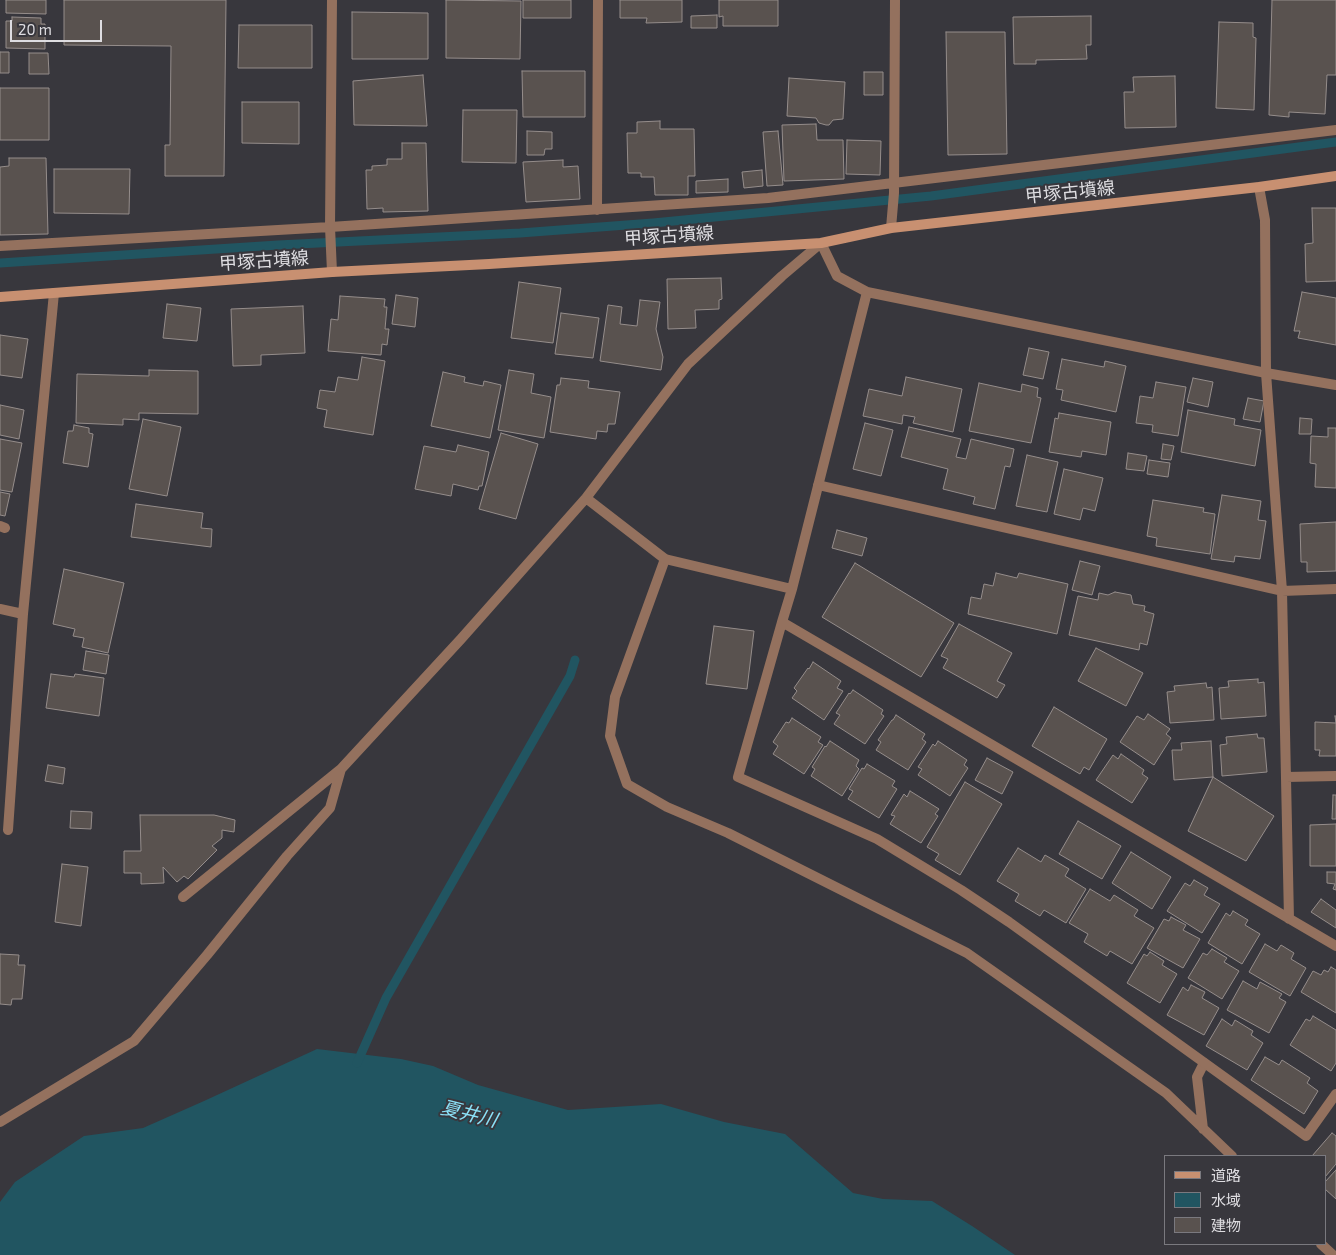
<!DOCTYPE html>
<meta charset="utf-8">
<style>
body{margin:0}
#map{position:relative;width:1336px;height:1255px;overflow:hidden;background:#38373d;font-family:"Exo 2","Noto Sans JP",sans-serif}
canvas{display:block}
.legend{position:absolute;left:1164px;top:1155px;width:162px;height:90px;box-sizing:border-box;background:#38373d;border:1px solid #7a797f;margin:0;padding:6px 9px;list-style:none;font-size:15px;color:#dedde1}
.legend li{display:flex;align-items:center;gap:10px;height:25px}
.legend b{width:25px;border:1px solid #7a797f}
.scale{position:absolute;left:10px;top:20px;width:92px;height:22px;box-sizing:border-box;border:2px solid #dedde1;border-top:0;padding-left:6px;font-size:15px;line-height:18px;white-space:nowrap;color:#dedde1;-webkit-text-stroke:4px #38373d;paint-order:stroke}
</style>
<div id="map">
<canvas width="1336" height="1255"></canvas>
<ul class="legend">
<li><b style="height:6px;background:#c89071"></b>道路</li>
<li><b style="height:14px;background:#215561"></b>水域</li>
<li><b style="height:14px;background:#59524f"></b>建物</li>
</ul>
<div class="scale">20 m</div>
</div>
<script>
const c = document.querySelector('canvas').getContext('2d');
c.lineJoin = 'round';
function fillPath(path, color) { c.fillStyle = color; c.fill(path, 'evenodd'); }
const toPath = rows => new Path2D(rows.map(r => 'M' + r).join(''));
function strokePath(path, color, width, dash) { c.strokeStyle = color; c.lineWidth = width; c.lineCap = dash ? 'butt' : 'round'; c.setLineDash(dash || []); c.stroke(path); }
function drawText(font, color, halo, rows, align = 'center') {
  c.font = font + ' "Exo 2","Noto Sans JP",sans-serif'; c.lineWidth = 4; c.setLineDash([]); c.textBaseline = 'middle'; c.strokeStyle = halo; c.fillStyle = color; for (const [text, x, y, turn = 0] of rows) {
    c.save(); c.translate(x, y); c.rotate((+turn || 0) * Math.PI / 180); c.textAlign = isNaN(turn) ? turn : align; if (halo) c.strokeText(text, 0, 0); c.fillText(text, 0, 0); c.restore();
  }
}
const water = toPath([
 [317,1049,401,1059,433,1066,478,1085,568,1110,661,1104,724,1122,785,1134,853,1193,883,1199,932,1201,972,1226,1015,1255,0,1255,0,1202,15,1182,84,1136,143,1128,204,1101]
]);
const stream = toPath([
 [0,263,278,245,520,233,653,223,931,196,1336,142],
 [357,1063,386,998,570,676,575,660]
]);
const building = toPath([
 [6,0,46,0,46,14,6,13,6,0],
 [64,0,226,0,224,176,165,176,165,145,170,145,171,46,64,45,64,0],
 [446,0,521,1,520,59,446,58,446,0],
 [523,0,571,0,571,18,523,18,523,0],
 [620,0,682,0,682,22,646,23,647,18,620,18,620,0],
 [719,0,778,0,778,26,723,26,723,16,719,17,719,0],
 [1272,0,1336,0,1336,75,1327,75,1325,114,1289,112,1289,117,1269,115,1272,0],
 [352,12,428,13,428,59,352,59,352,12],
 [717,15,717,28,691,28,691,16,717,15],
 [1091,16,1091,45,1086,45,1087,59,1036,60,1036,64,1014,64,1013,17,1091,16],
 [12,17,41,18,41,24,45,24,45,49,6,48,6,21,12,21,12,17],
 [1219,22,1253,23,1253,37,1256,38,1254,110,1216,108,1219,22],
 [239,25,312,25,312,68,238,68,239,25],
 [946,32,1005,32,1007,154,948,155,946,32],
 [0,52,9,52,9,73,0,73,0,52],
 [29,53,48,53,49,74,29,74,29,53],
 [522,71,585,71,585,117,523,117,522,71],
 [864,72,883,72,883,95,864,95,864,72],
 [423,75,427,126,354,125,353,81,423,75],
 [1175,76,1176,127,1125,128,1124,92,1134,92,1133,77,1175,76],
 [789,78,845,82,843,119,833,120,829,125,826,125,819,123,816,118,787,116,789,78],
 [0,88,49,88,49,140,0,140,0,88],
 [242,102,299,102,299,144,242,143,242,102],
 [463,110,517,110,516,163,462,162,463,110],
 [660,121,660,129,694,129,695,176,688,176,688,195,655,195,654,177,641,177,641,173,628,173,627,133,637,133,637,122,660,121],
 [816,124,817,140,843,140,844,179,784,181,782,125,816,124],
 [527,131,552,132,552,149,545,149,544,155,527,155,527,131],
 [778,131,783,185,767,186,763,132,778,131],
 [847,140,881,141,880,175,846,174,847,140],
 [402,143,426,143,428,211,383,212,383,208,367,209,366,170,372,170,372,166,387,165,387,159,402,159,402,143],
 [9,158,46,158,48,234,0,235,0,167,9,166,9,158],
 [563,160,563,167,578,166,580,199,526,202,523,162,563,160],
 [54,169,130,169,129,214,54,213,54,169],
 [762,170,763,186,744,188,742,172,762,170],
 [728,179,728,192,696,193,696,181,728,179],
 [1312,208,1336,208,1336,281,1306,282,1305,244,1313,243,1312,208],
 [721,278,722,299,719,300,719,309,695,310,696,328,668,329,667,279,721,278],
 [519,282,561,288,553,343,511,338,519,282],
 [1302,292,1336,298,1336,345,1298,338,1300,331,1294,331,1302,292],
 [396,295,418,298,415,327,392,324,396,295],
 [340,296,385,299,384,307,387,307,385,329,389,329,387,345,382,344,381,355,328,351,331,319,338,320,340,296],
 [640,300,660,302,656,329,663,357,661,370,600,361,608,305,622,307,620,324,637,326,640,300],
 [167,304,201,308,197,341,163,338,167,304],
 [303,306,305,353,261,355,261,365,233,366,231,309,303,306],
 [561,313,599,318,593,358,555,354,561,313],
 [0,335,28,339,22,378,0,375,0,335],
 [1029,348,1049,352,1043,379,1023,375,1029,348],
 [362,357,385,361,373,435,324,427,327,410,317,408,320,390,335,392,338,377,358,380,362,357],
 [1062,359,1104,367,1105,361,1126,366,1116,412,1061,400,1063,390,1056,389,1062,359],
 [149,370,198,371,198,414,139,413,139,420,123,419,123,425,76,423,77,374,149,376,149,370],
 [509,370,534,374,531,393,551,397,544,438,498,430,509,370],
 [443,372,465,377,464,382,483,386,484,381,501,385,490,438,431,426,443,372],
 [906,377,962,389,953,432,913,423,915,417,903,415,902,424,863,416,869,389,902,396,906,377],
 [561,378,589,381,588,388,620,392,615,424,608,424,607,432,597,431,596,439,550,432,557,385,560,385,561,378],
 [1193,378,1213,382,1208,407,1187,402,1193,378],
 [1156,382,1186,387,1178,436,1152,432,1153,425,1136,423,1140,396,1153,398,1156,382],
 [979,383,1021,392,1022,384,1038,388,1037,397,1041,398,1031,443,969,431,979,383],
 [1248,398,1264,401,1260,422,1243,419,1248,398],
 [0,405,24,410,19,439,0,435,0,405],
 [1188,410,1235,419,1234,425,1261,430,1255,466,1181,452,1188,410],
 [1059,413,1111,422,1106,455,1082,451,1081,457,1049,452,1055,418,1058,419,1059,413],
 [1300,418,1312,419,1311,434,1299,434,1300,418],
 [143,419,181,427,167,496,129,489,143,419],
 [865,423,893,430,881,476,853,469,865,423],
 [74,425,89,428,89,433,93,434,88,467,63,463,68,431,73,431,74,425],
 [909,427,961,439,956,457,966,459,971,439,1014,449,1010,467,1005,466,995,509,973,504,975,497,943,489,948,469,901,457,909,427],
 [1328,428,1336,428,1336,488,1315,487,1316,464,1310,463,1311,436,1328,437,1328,428],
 [501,433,538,444,516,519,479,509,501,433],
 [0,439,22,443,12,492,0,490,0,439],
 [1163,444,1174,446,1171,460,1161,459,1163,444],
 [458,445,489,452,482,486,479,486,478,490,453,484,451,496,415,489,424,446,456,452,458,445],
 [1128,453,1147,456,1144,471,1126,469,1128,453],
 [1027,455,1058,462,1047,512,1016,506,1027,455],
 [1149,460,1170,463,1168,477,1147,474,1149,460],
 [1064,469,1103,478,1095,511,1083,508,1080,520,1054,514,1064,469],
 [0,492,10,494,5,516,0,515,0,492],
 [1222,495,1261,501,1258,520,1266,521,1260,559,1235,556,1234,562,1211,559,1222,495],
 [1153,500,1204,508,1203,512,1215,514,1210,554,1156,546,1157,538,1147,536,1153,500],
 [136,504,203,513,201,528,212,529,211,547,131,537,136,504],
 [1336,522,1336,571,1307,572,1307,562,1301,562,1300,524,1336,522],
 [837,530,867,538,862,556,832,548,837,530],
 [1080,561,1100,566,1092,595,1072,590,1080,561],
 [855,563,954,623,921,677,822,617,855,563],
 [64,569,124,583,108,653,82,647,84,638,73,636,75,629,53,624,64,569],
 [996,573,1017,578,1019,573,1068,584,1057,634,968,614,971,597,981,599,984,584,993,586,996,573],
 [1115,592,1131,595,1133,604,1145,606,1144,611,1154,614,1147,645,1140,643,1139,650,1069,635,1078,596,1098,600,1099,593,1108,595,1115,592],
 [959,624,1012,653,997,681,1005,685,997,698,943,668,948,659,941,656,959,624],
 [714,626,754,631,747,689,706,684,714,626],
 [1096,648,1143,673,1126,706,1078,681,1096,648],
 [86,651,109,655,106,674,83,670,86,651],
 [813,662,841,681,837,688,843,691,824,720,792,698,797,691,794,688,808,668,809,669,813,662],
 [51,674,74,677,75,674,104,678,99,716,46,708,51,674],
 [1258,679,1258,683,1264,682,1266,716,1221,719,1219,688,1229,687,1228,681,1258,679],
 [1206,683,1207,688,1212,687,1214,720,1170,723,1167,692,1175,691,1174,686,1206,683],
 [853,690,883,710,881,714,884,716,865,744,834,724,840,715,836,713,849,693,850,694,853,690],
 [1054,707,1107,739,1089,770,1084,767,1080,774,1032,746,1054,707],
 [1148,714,1170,729,1166,734,1171,738,1154,765,1120,742,1137,716,1144,720,1148,714],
 [896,715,925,734,922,739,926,742,908,770,876,750,881,742,878,740,892,720,893,720,896,715],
 [1335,716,1336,716,1336,756,1319,756,1320,750,1315,750,1315,722,1336,723,1335,716],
 [792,718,821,737,818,742,823,745,804,774,773,754,778,746,773,742,786,722,789,723,792,718],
 [1257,734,1258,738,1264,738,1267,772,1222,776,1220,745,1227,744,1226,737,1257,734],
 [830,741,859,760,856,766,859,769,842,796,811,776,815,769,812,767,825,746,826,747,830,741],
 [938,741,967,760,964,765,968,768,950,796,918,775,922,769,918,767,933,744,935,746,938,741],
 [1211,741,1213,777,1174,780,1172,750,1182,750,1181,743,1211,741],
 [1121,754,1144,770,1142,774,1148,778,1132,803,1096,780,1113,755,1118,759,1121,754],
 [987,758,1013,772,1002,794,975,780,987,758],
 [867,764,895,781,892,786,897,789,879,818,848,799,853,791,849,789,862,768,864,769,867,764],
 [48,765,65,768,63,784,45,781,48,765],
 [1213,777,1274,816,1246,861,1188,831,1213,777],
 [965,782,1002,804,960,875,935,860,939,854,927,847,965,782],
 [910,791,939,809,935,814,938,816,921,843,890,824,895,816,891,815,904,794,907,797,910,791],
 [1333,795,1336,795,1336,819,1332,819,1333,795],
 [71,811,92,812,91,829,70,828,71,811],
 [140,815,214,815,235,820,234,832,222,830,222,838,212,846,217,850,188,879,184,876,177,882,163,867,164,883,141,884,141,873,124,873,124,851,141,851,140,815],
 [1078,821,1121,846,1102,879,1059,854,1078,821],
 [1336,824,1336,866,1310,866,1310,825,1336,824],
 [1018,848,1041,862,1045,855,1069,869,1065,876,1086,889,1066,923,1044,910,1040,916,1015,901,1019,894,997,881,1018,848],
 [1131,852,1171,877,1152,909,1112,883,1131,852],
 [62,864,88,867,81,926,55,922,62,864],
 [1327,872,1336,872,1336,890,1333,889,1335,884,1327,883,1327,872],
 [1194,880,1208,888,1204,895,1220,904,1202,933,1167,911,1185,883,1190,886,1194,880],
 [1090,889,1110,901,1114,895,1138,910,1134,916,1154,928,1132,964,1110,951,1107,956,1084,942,1088,934,1069,923,1090,889],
 [1321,899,1336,910,1336,928,1311,912,1321,899],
 [1233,911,1248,920,1245,925,1260,934,1242,964,1208,943,1226,913,1230,916,1233,911],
 [1171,917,1186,925,1183,930,1200,939,1183,968,1147,948,1164,919,1169,921,1171,917],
 [1265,944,1277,951,1281,945,1294,953,1291,959,1306,968,1290,996,1249,972,1265,944],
 [1212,949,1227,958,1224,962,1239,971,1222,999,1188,978,1203,953,1207,955,1212,949],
 [1150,952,1164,961,1162,965,1177,974,1160,1003,1127,983,1144,954,1147,956,1150,952],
 [0,954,19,955,18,965,25,965,22,999,12,999,11,1005,0,1004,0,954],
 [1331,967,1336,970,1336,1013,1301,992,1313,971,1321,975,1324,970,1328,972,1331,967],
 [1243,981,1257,989,1260,982,1282,994,1279,998,1286,1002,1269,1033,1227,1010,1243,981],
 [1191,985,1205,992,1202,998,1219,1008,1204,1035,1167,1015,1183,987,1188,991,1191,985],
 [1313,1016,1336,1030,1336,1063,1331,1071,1290,1045,1306,1019,1310,1021,1313,1016],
 [1222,1019,1232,1026,1235,1020,1253,1031,1251,1035,1263,1043,1247,1070,1206,1046,1222,1019],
 [1265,1057,1279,1065,1282,1060,1310,1078,1307,1083,1318,1091,1304,1114,1251,1080,1265,1057],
 [1332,1133,1336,1136,1336,1164,1325,1177,1325,1156,1312,1156,1332,1133],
 [1336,1170,1336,1199,1325,1189,1325,1182,1336,1170]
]);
const service = toPath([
 [665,559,615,697,610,736,627,784,667,807,728,833,967,953,1166,1093,1232,1156],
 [1203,1129,1197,1077,1204,1063],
 [1321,1244,1333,1255]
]);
const minor = toPath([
 [332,0,330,227,332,272],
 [1259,187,1265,220,1266,373,1282,591,1289,919],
 [597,210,598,0],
 [891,228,894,193,895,0],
 [0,246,330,227,768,198,1336,130],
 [867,292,792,589,782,622,1336,946],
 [818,485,1282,591,1336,589],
 [586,498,665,559,792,589],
 [0,526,5,528],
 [0,609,23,614],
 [782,622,738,777,877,839,961,890,1009,922,1306,1136,1336,1094],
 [1286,777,1336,776],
 [8,830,23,614,54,293],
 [183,897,341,769,461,639,586,498,688,364,782,276,821,243,837,276,867,292,1266,373,1336,385],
 [0,1122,134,1041,207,955,287,856,330,808,341,769]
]);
const secondary = toPath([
 [0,297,332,272,489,264,821,243,891,228,1259,187,1336,176]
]);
const streetNames = [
 ["甲塚古墳線",1070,192,-6],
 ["甲塚古墳線",669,236,-4],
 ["甲塚古墳線",264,261,-4]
];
const waterNames = [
 ["夏井川",469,1114,14]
];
fillPath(water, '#215561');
strokePath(stream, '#215561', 9);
fillPath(building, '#59524f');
strokePath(building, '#958d8b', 1);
strokePath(service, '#94715e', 10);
strokePath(minor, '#94715e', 10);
strokePath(secondary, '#c89071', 10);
drawText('18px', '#dedde1', '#38373d', streetNames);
drawText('italic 19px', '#8be1f7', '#38373d', waterNames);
</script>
